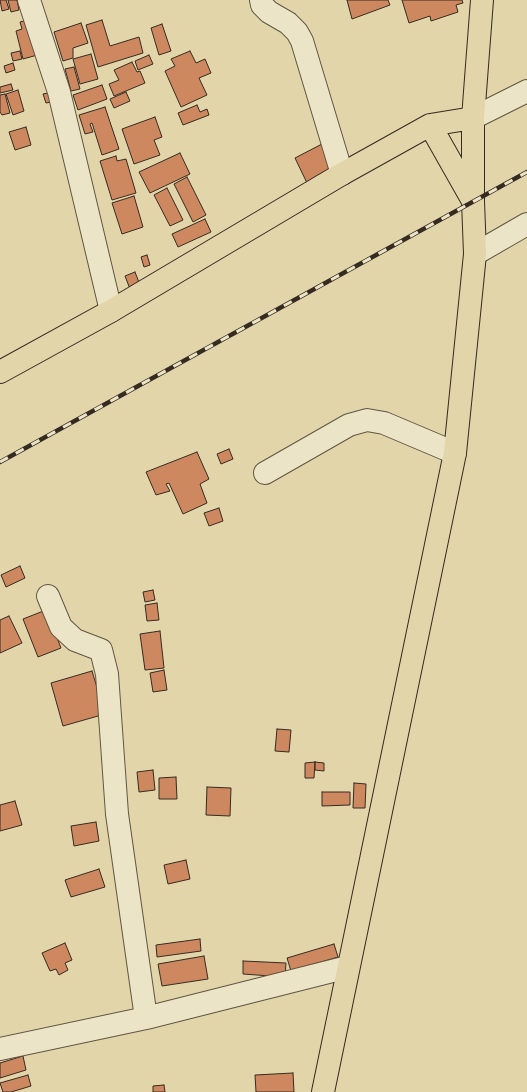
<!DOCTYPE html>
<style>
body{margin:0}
canvas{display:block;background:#e1d5a9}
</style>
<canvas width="527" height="1092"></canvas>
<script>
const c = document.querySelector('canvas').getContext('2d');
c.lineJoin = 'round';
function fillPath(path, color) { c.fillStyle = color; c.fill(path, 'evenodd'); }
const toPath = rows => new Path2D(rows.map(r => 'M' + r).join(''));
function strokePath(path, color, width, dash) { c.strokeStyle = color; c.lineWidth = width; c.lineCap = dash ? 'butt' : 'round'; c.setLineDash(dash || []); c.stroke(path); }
const building = toPath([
 [0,0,6,0,9,9,2,11,0,0],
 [8,0,17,0,19,10,11,12,8,0],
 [347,0,388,0,390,5,352,19,347,0],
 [402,0,462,0,463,3,456,5,458,12,431,21,430,16,409,23,402,0],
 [32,19,41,54,23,59,16,31,22,29,20,22,32,19],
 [102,20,110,46,139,37,143,53,98,67,86,25,102,20],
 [81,23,88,43,73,48,73,58,63,61,54,32,81,23],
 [162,24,171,51,159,55,151,28,162,24],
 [20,51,22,59,13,61,11,53,20,51],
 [190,51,196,63,205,59,211,73,199,78,207,95,181,107,165,71,175,66,171,59,190,51],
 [91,54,98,79,80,84,73,59,91,54],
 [149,55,153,64,138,70,135,61,149,55],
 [132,62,137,72,140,71,145,83,114,96,109,84,119,80,114,70,132,62],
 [13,63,15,70,6,73,4,66,13,63],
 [74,67,80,89,71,91,65,69,74,67],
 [11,84,13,90,0,93,0,87,11,84],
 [102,85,107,99,78,110,73,95,102,85],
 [18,90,24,111,13,115,6,94,18,90],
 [53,92,56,101,46,103,43,94,53,92],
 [126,92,130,101,114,108,110,99,126,92],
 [5,94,10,113,2,115,0,112,0,95,5,94],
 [197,105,200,112,207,109,209,115,183,125,178,113,197,105],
 [105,107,119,149,102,155,92,123,90,124,93,132,85,134,79,115,105,107],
 [155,117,162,137,154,140,160,155,134,164,122,129,155,117],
 [26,127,31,145,15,150,9,132,26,127],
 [322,144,335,169,307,183,295,158,322,144],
 [180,153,190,174,150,193,139,172,180,153],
 [116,156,117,161,126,159,136,193,112,200,100,161,116,156],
 [187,177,206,215,193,222,174,184,187,177],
 [167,188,183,220,170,226,154,195,167,188],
 [134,196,143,227,122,234,112,203,134,196],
 [205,219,211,232,178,247,172,234,205,219],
 [147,255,150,265,144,267,141,257,147,255],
 [135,272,140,285,130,289,125,276,135,272],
 [229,449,233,459,221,464,217,454,229,449],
 [197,452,209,479,200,484,207,503,183,514,169,483,166,484,170,491,156,495,146,472,197,452],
 [219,508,223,521,209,526,204,513,219,508],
 [20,566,25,578,6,587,1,575,20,566],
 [153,590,155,600,145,602,143,592,153,590],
 [157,603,159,620,147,621,145,605,157,603],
 [46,610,61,648,38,657,23,619,46,610],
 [9,616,22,643,0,653,0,620,9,616],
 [160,631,164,668,145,670,140,634,160,631],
 [164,670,167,690,153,692,150,673,164,670],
 [92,671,105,714,63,726,51,683,92,671],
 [277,729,291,730,289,752,275,751,277,729],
 [315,762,314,778,305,778,305,763,315,762],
 [315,762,324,763,324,771,315,770,315,762],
 [153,770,155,790,139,792,137,772,153,770],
 [176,777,177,799,159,799,159,778,176,777],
 [354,783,366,784,365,808,353,808,354,783],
 [207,787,231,788,230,816,206,815,207,787],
 [322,792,350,792,350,805,322,806,322,792],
 [15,801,22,825,0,831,0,805,15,801],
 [96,822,99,841,74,846,71,826,96,822],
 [186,860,190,879,168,884,164,865,186,860],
 [99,869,105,887,71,897,65,880,99,869],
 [200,939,201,951,157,957,156,945,200,939],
 [65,943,72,960,65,963,68,970,59,975,56,969,50,971,42,953,65,943],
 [334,944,338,957,291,971,287,958,334,944],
 [204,956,208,979,162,986,158,964,204,956],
 [243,961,286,963,285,977,243,974,243,961],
 [23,1056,26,1070,0,1078,0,1063,23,1056],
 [293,1073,294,1092,256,1092,255,1075,293,1073],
 [28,1075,31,1086,11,1092,3,1092,0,1083,28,1075],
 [164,1085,165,1092,153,1092,153,1086,164,1085]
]);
const minor = toPath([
 [29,0,59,92,111,311],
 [261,0,262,5,269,12,288,23,297,32,302,41,342,174],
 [473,118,527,91],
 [475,254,527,224],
 [265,473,349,425,367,420,384,423,455,453],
 [48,596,61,627,75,640,101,650,107,674,117,814,146,1018],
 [0,1049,146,1018,348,967]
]);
const major = toPath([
 [473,200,473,118,482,0],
 [0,372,111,311,342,174,430,125,473,118],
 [323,1092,455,453,475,254,473,201,430,125]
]);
const rail = toPath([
 [0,462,527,172]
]);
fillPath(building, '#cd8860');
strokePath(building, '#362b22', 1);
strokePath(minor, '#615644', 24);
strokePath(major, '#362b22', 24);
strokePath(minor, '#ece4c7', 22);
strokePath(major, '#e1d5a9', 22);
strokePath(rail, '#362b22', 4.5);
strokePath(rail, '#ece4c7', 3, [9]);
</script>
